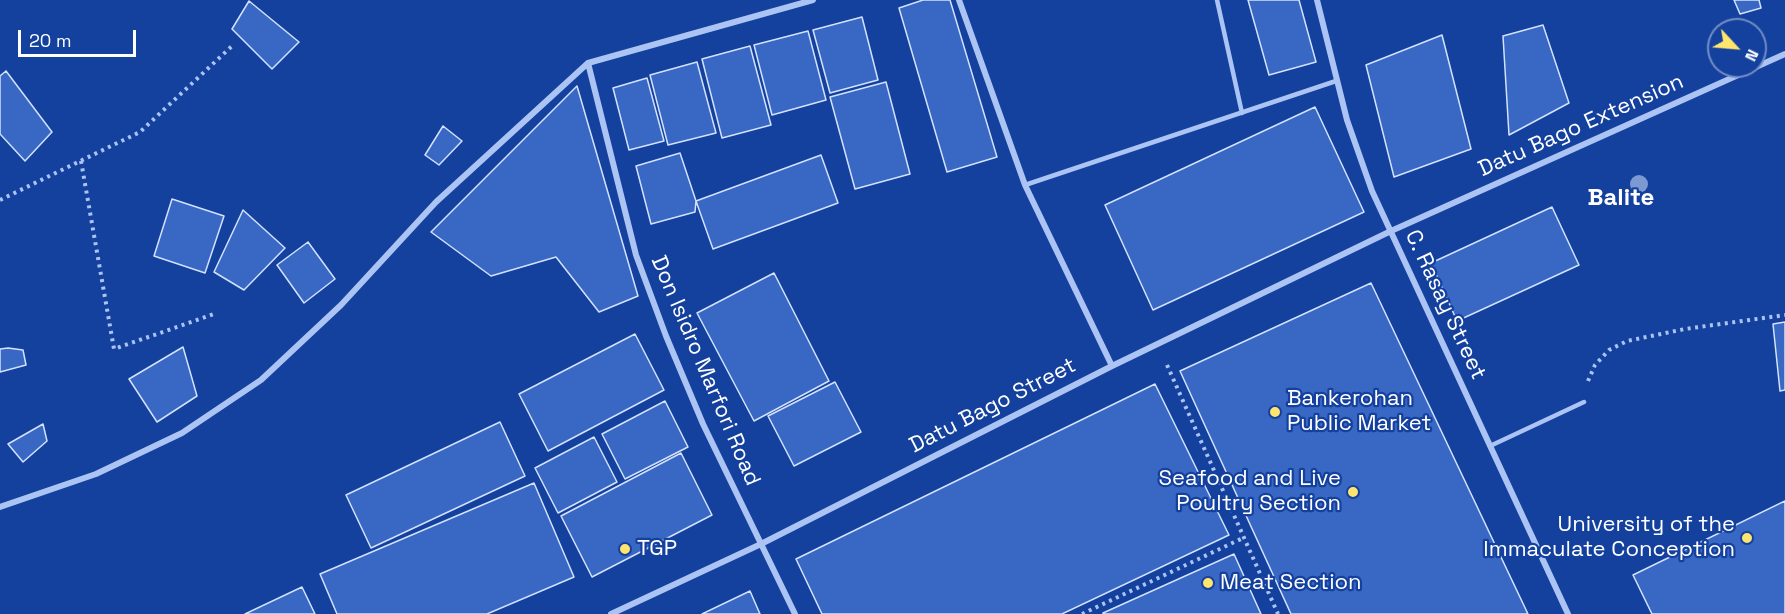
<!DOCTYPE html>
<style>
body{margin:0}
#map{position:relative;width:1785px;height:614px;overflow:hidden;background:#14409e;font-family:"Space Grotesk",sans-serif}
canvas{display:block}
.north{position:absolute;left:1707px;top:18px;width:60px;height:60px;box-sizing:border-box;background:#14409e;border:2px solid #728cc5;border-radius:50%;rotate:116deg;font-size:16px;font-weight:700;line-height:24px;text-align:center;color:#fff}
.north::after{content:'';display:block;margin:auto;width:21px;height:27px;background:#ffe56e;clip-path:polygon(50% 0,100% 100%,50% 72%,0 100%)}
.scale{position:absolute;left:18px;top:30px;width:118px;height:27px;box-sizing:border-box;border:3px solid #fff;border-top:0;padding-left:8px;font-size:18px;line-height:21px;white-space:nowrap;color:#fff;-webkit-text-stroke:4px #14409e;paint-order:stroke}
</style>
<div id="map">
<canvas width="1785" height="614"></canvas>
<div class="north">N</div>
<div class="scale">20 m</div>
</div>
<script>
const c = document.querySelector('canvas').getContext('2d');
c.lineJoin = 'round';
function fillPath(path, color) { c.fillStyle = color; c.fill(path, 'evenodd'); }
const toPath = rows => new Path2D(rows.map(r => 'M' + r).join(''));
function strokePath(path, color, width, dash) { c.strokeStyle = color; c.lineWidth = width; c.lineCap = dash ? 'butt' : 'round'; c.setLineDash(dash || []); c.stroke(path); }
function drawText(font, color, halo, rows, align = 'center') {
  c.font = font + ' "Space Grotesk",sans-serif'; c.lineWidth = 4.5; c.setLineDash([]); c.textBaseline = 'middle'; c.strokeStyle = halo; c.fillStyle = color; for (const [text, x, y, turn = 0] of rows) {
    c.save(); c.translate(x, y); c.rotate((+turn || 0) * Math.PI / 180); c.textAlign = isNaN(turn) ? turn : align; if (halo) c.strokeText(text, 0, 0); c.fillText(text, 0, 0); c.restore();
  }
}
const building = toPath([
 [923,0,950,0,997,157,947,172,899,8,923,0],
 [1248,0,1299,0,1316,62,1269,75,1248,0],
 [1734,0,1759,0,1761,8,1740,14,1734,0],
 [249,1,299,42,272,69,232,29,249,1],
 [862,17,878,80,830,93,813,30,862,17],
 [1543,25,1569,103,1509,135,1503,36,1543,25],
 [808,31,826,100,772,115,754,45,808,31],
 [1442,35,1471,149,1394,177,1366,65,1442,35],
 [750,46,771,125,722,138,702,59,750,46],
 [697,62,716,133,668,145,650,75,697,62],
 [6,71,52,132,25,161,0,134,0,76,6,71],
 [647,78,664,141,629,150,613,88,647,78],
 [886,82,910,174,855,189,830,97,886,82],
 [577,86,638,296,599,312,556,257,491,276,431,232,577,86],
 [1315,107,1364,212,1153,310,1105,205,1315,107],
 [443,126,462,141,439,165,425,155,443,126],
 [680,153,696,201,695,212,651,224,636,166,680,153],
 [821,155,838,203,713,249,696,201,821,155],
 [172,199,224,216,205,273,154,256,172,199],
 [1552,207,1579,265,1457,321,1431,263,1552,207],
 [243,210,285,248,244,290,214,272,243,210],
 [308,242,335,279,304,303,277,265,308,242],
 [774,273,829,381,754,421,697,313,774,273],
 [1371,283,1528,614,1291,614,1180,371,1371,283],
 [1785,322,1785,390,1780,391,1773,324,1785,322],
 [635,334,664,390,548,451,519,394,635,334],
 [183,347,197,396,157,422,129,379,183,347],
 [8,348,23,350,26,365,0,372,0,349,8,348],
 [835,382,861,432,794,466,768,416,835,382],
 [1155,384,1229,535,1062,614,822,614,796,559,1155,384],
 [665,401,688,447,625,479,602,434,665,401],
 [500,422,525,476,371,548,346,495,500,422],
 [43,424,47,441,23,462,8,444,43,424],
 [594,437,617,482,558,513,535,468,594,437],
 [681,453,712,515,592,577,561,516,681,453],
 [534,483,574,577,487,614,337,614,320,574,534,483],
 [1785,501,1785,614,1652,614,1633,575,1785,501],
 [1234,554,1261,614,1103,614,1103,613,1234,554],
 [302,587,315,614,245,614,302,587],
 [750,591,760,614,702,614,750,591]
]);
const path = toPath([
 [81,161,114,349,217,313],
 [0,200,140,132,232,46],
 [1167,365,1278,614],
 [1588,381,1595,365,1609,350,1627,341,1685,329,1785,315],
 [1082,614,1243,538]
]);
const service = toPath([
 [1217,0,1242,113],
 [1025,185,1336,81],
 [1490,446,1584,402]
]);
const minor = toPath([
 [959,0,1025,185,1112,366],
 [1317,0,1347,120,1372,191,1568,614],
 [588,63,636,255,666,336,703,424,795,614],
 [0,507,96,474,182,433,261,380,341,305,436,202,588,63,813,0],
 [611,614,761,544,1112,366,1391,231,1785,54]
]);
const trees = [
 [1639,184]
];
const markers = [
 [1275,412,6,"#ffe56e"],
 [1353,492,6,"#ffe56e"],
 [1747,538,6,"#ffe56e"],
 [625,549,6,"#ffe56e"],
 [1208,583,6,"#ffe56e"]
];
const streetNames = [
 ["Datu Bago Extension",1581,126,-24],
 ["C. Rasay Street",1445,305,65],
 ["Don Isidro Marfori Road",705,371,67],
 ["Datu Bago Street",993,406,-27]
];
const poiNames = [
 ["Bankerohan",1287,399],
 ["Public Market",1287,424],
 ["Seafood and Live",1341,479,"right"],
 ["Poultry Section",1341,504,"right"],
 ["University of the",1735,525,"right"],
 ["Immaculate Conception",1735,550,"right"],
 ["TGP",637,549],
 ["Meat Section",1220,583]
];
const neighbourhoodNames = [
 ["Balite",1621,198]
];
fillPath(building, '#3867c4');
strokePath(building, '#d3e2fd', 1.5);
strokePath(path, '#abc4f4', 4, [3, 4.5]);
strokePath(service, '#abc4f4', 4.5);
strokePath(minor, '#abc4f4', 6);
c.fillStyle = '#7d99d2';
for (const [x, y] of trees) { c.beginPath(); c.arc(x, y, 9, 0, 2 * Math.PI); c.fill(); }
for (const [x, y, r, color] of markers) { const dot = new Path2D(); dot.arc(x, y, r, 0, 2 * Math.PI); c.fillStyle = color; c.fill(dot); strokePath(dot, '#14409e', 2); }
drawText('22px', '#fff', '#14409e', streetNames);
drawText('22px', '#fff', '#14409e', poiNames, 'left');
drawText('bold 24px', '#fff', '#14409e', neighbourhoodNames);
</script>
